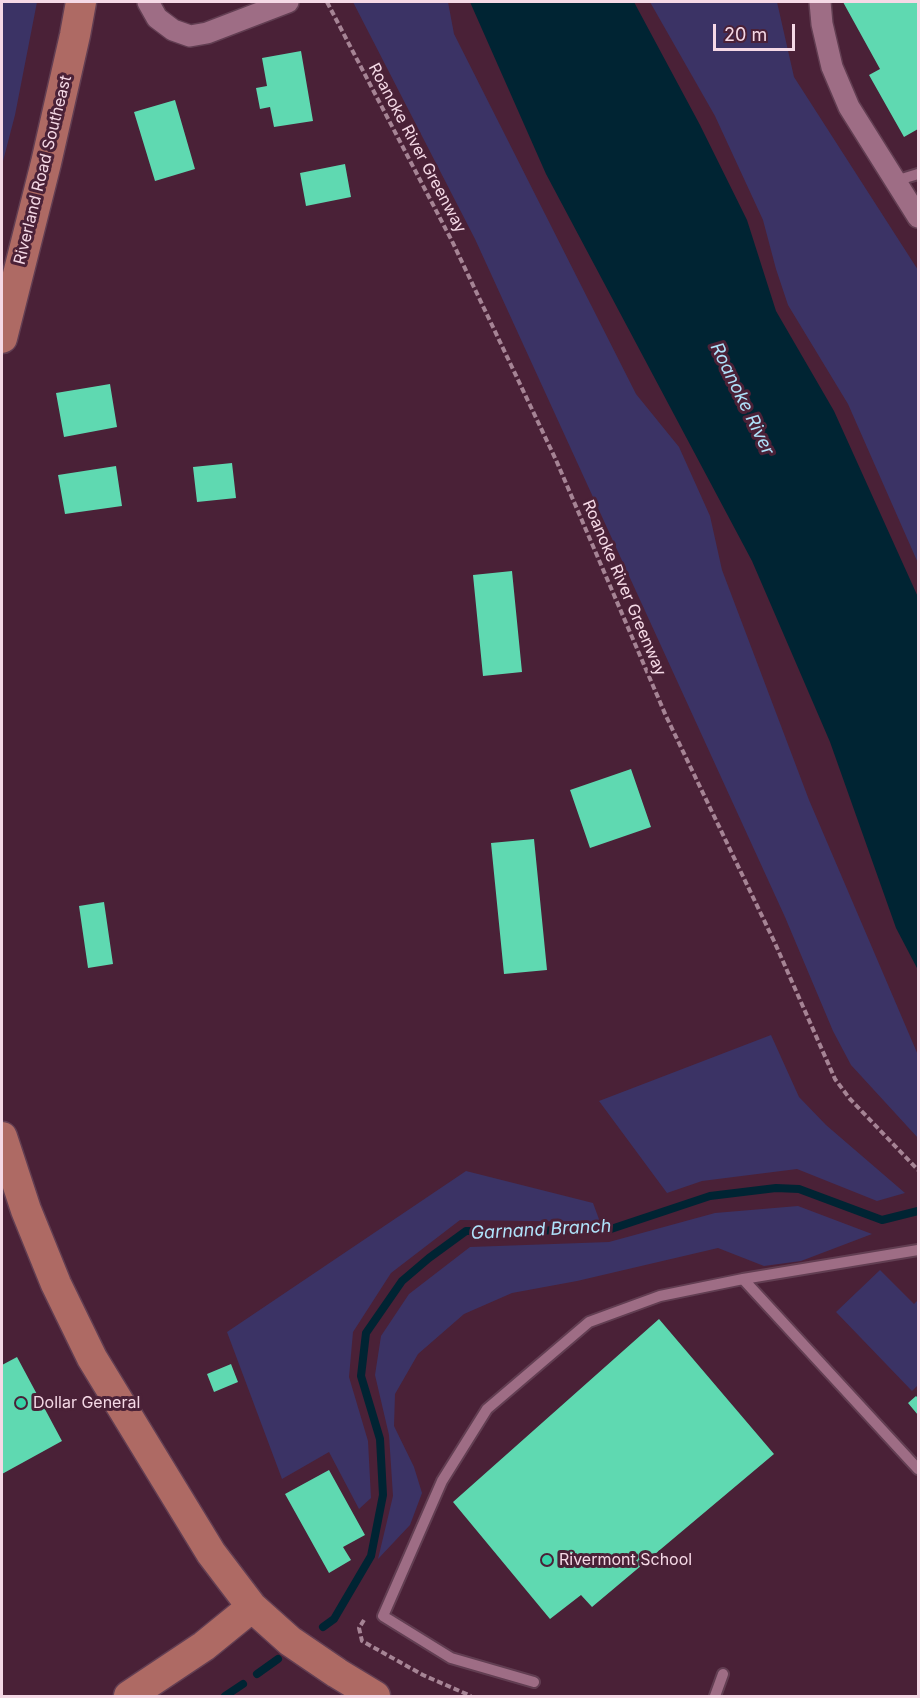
<!DOCTYPE html>
<style>
body{margin:0}
#map{position:relative;width:920px;height:1698px;overflow:hidden;background:#4a2137;font-family:Inter,sans-serif}
canvas{display:block}
.frame{position:absolute;inset:0;border:3px solid #f5d9e6;pointer-events:none}
.scale{position:absolute;left:713px;top:24px;width:82px;height:27px;box-sizing:border-box;border:3px solid #f5d9e6;border-top:0;padding-left:8px;font-size:18px;line-height:21px;white-space:nowrap;color:#f5d9e6;-webkit-text-stroke:4px #4a2137;paint-order:stroke}
</style>
<div id="map">
<canvas width="920" height="1698"></canvas>
<div class="frame"></div>
<div class="scale">20 m</div>
</div>
<script>
const c = document.querySelector('canvas').getContext('2d');
c.lineJoin = 'round';
function fillPath(path, color) { c.fillStyle = color; c.fill(path, 'evenodd'); }
const toPath = rows => new Path2D(rows.map(r => 'M' + r).join(''));
function strokePath(path, color, width, dash) { c.strokeStyle = color; c.lineWidth = width; c.lineCap = dash ? 'butt' : 'round'; c.setLineDash(dash || []); c.stroke(path); }
function drawText(font, color, halo, rows, align = 'center') {
  c.font = font + ' Inter,sans-serif'; c.lineWidth = 6; c.setLineDash([]); c.textBaseline = 'middle'; c.strokeStyle = halo; c.fillStyle = color; for (const [text, x, y, turn = 0] of rows) {
    c.save(); c.translate(x, y); c.rotate((+turn || 0) * Math.PI / 180); c.textAlign = isNaN(turn) ? turn : align; if (halo) c.strokeText(text, 0, 0); c.fillText(text, 0, 0); c.restore();
  }
}
const green = toPath([
 [2,2,37,2,15,115,2,165],
 [353,2,448,2,454,34,636,394,679,447,710,516,722,570,809,800,918,1055,918,1138,851,1065,833,1031,785,917,475,239],
 [650,2,777,2,794,77,918,270,918,563,848,404,788,305,776,269,763,220,715,116],
 [771,1035,799,1097,826,1125,905,1193,877,1201,797,1169,702,1181,667,1193,599,1101],
 [466,1171,593,1203,600,1222,460,1220,391,1273,353,1332,349,1377,368,1441,371,1498,359,1509,329,1452,282,1479,227,1332],
 [798,1206,872,1234,801,1261,764,1266,718,1248,577,1281,512,1293,464,1314,418,1354,395,1394,394,1426,414,1467,422,1493,410,1525,378,1559,393,1496,389,1435,375,1375,381,1336,409,1294,470,1247,609,1242,715,1213],
 [880,1270,914,1304,918,1300,918,1385,912,1391,836,1312]
]);
const water = toPath([
 [470,2,634,2,700,125,747,220,776,311,834,411,918,597,918,970,896,928,830,742,752,561,546,174]
]);
const stream = toPath([
 [323,1627,334,1619,371,1556,383,1495,380,1439,361,1376,366,1333,402,1281,429,1258,466,1231,608,1230,710,1196,776,1188,799,1189,882,1220,918,1211],
 [257,1674,278,1659],
 [225,1696,243,1684]
]);
const building = toPath([
 [843,2,918,2,918,129,904,137,869,75,880,69],
 [301,51,313,121,274,127,270,107,260,109,256,88,267,86,262,58],
 [175,100,195,169,155,181,134,112],
 [345,164,351,197,306,206,300,173],
 [110,384,117,427,64,437,56,393],
 [232,463,236,498,197,502,193,467],
 [116,466,122,506,65,514,58,475],
 [512,571,522,672,483,676,473,575],
 [631,769,651,827,590,848,570,790],
 [534,839,547,970,504,974,491,843],
 [104,902,113,964,88,968,79,906],
 [659,1319,774,1454,592,1607,581,1595,550,1619,453,1502],
 [17,1357,62,1441,2,1474,2,1365],
 [231,1364,238,1382,214,1392,207,1374],
 [916,1396,918,1398,918,1415,908,1403],
 [329,1470,365,1535,343,1547,351,1560,329,1573,285,1494]
]);
const path = toPath([
 [327,2,452,241,511,365,556,460,666,716,774,941,835,1079,850,1099,918,1170],
 [364,1620,359,1628,362,1641,423,1675,471,1696]
]);
const lane = toPath([
 [895,181,918,174],
 [743,1279,918,1250],
 [534,1682,451,1658,383,1616,442,1481,487,1409,589,1322,660,1296,743,1279,918,1469],
 [715,1696,723,1674]
]);
const street = toPath([
 [148,2,157,18,173,30,190,36,207,33,288,2],
 [820,2,822,24,832,67,849,107,918,217]
]);
const secondary = toPath([
 [2,338,46,163,75,35,81,2],
 [2,1137,26,1210,56,1284,92,1358,211,1553,252,1607,290,1641,337,1673,375,1696],
 [129,1696,204,1646,252,1607]
]);
const markers = [
 [21,1403,6,"#36d4a7"],
 [547,1560,6,"#36d4a7"]
];
const streetNames = [
 ["Roanoke River Greenway",417,148,62],
 ["Riverland Road Southeast",43,170,-76],
 ["Roanoke River Greenway",624,588,67]
];
const poiNames = [
 ["Dollar General",33,1403],
 ["Rivermont School",559,1560]
];
const waterNames = [
 ["Roanoke River",742,399,64],
 ["Garnand Branch",541,1230,-3]
];
fillPath(green, '#3b3365');
fillPath(water, '#002433');
strokePath(stream, '#002433', 8);
fillPath(building, '#5fd9b1');
strokePath(lane, '#623e52', 14);
strokePath(street, '#623e52', 24);
strokePath(secondary, '#623e52', 33);
strokePath(path, '#a68495', 4, [6, 3]);
strokePath(lane, '#9e6d85', 10);
strokePath(street, '#9e6d85', 21);
strokePath(secondary, '#ae6a64', 30);
for (const [x, y, r, color] of markers) { const dot = new Path2D(); dot.arc(x, y, r, 0, 2 * Math.PI); c.fillStyle = color; c.fill(dot); strokePath(dot, '#4a2137', 2); }
drawText('16px', '#f5d9e6', '#4a2137', streetNames);
drawText('16px', '#f5d9e6', '#4a2137', poiNames, 'left');
drawText('italic 18px', '#afe2fa', '#4a2137', waterNames);
</script>
